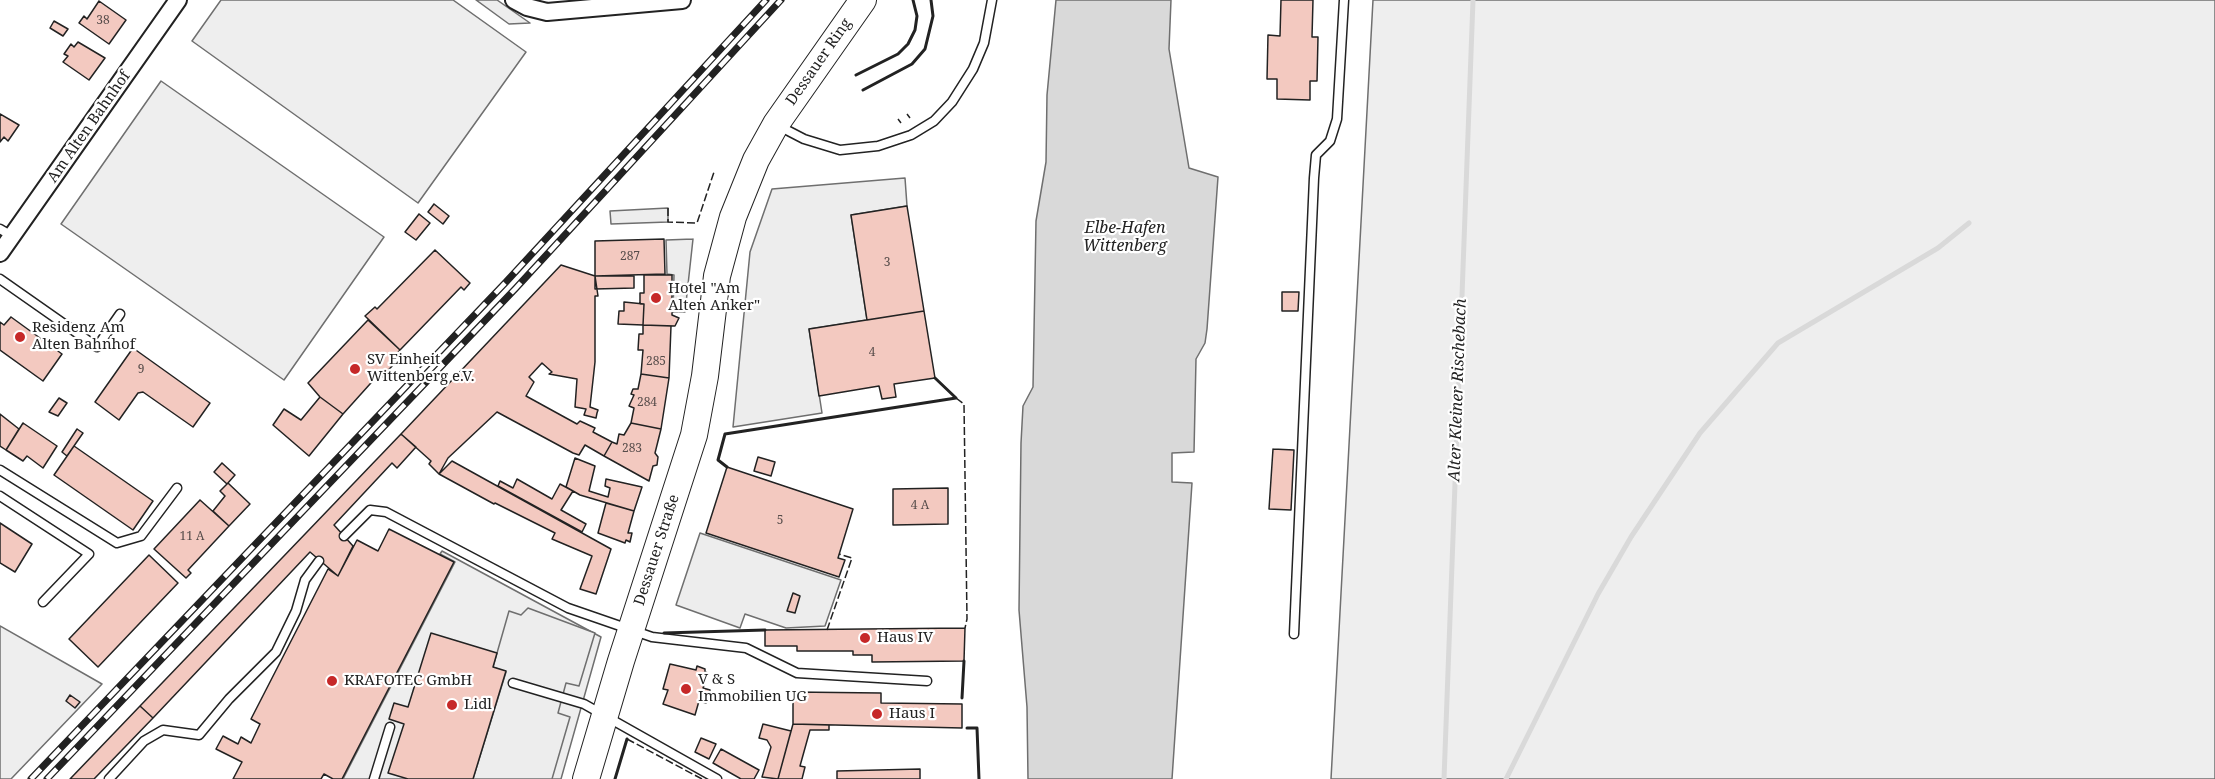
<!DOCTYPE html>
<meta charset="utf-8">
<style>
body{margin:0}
canvas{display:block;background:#fff}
</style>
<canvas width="2215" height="779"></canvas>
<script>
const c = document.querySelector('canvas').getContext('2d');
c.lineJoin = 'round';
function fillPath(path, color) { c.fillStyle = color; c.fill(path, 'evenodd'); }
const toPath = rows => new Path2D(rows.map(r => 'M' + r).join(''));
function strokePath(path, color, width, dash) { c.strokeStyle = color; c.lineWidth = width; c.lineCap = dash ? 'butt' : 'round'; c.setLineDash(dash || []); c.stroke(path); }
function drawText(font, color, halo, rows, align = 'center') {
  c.font = font + ' "Noto Serif",serif'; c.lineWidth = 4.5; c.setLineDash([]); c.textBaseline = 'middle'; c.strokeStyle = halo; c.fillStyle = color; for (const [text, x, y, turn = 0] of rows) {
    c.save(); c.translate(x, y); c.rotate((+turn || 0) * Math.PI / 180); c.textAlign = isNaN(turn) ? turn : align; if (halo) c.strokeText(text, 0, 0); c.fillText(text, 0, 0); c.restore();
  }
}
const green = toPath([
 [221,0,453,0,526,52,418,203,192,41,221,0],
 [1373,0,2215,0,2215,779,1331,779,1373,0],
 [161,81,384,237,284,380,61,224,161,81],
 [442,551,601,637,561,779,343,779,455,562,440,554,442,551],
 [0,626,102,684,11,779,0,779,0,626]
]);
const parking = toPath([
 [476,0,497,0,530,23,509,24,476,0],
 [905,178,907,206,851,215,867,320,809,329,822,413,733,427,750,252,772,189,905,178],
 [668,208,668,222,611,224,610,211,668,208],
 [693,239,685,312,673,312,674,275,667,274,666,240,693,239],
 [700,533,841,580,825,626,786,628,745,614,740,628,676,605,700,533],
 [528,608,595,633,579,686,566,683,558,713,570,717,552,779,473,779,506,672,493,667,509,611,521,615,528,608]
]);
const water = toPath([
 [1056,0,1171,0,1169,49,1189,168,1218,177,1207,329,1205,343,1196,359,1194,452,1172,453,1172,482,1192,483,1172,779,1028,779,1027,707,1019,610,1021,443,1023,406,1033,387,1036,221,1046,162,1047,95,1056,0]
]);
const stream = toPath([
 [1444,779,1473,0],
 [1506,779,1598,594,1631,537,1700,433,1778,343,1938,248,1969,223]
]);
const building = toPath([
 [1281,0,1313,0,1312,37,1318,37,1317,81,1310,81,1310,100,1277,99,1277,79,1267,79,1268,35,1280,36,1281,0],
 [99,1,126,20,109,44,79,23,84,16,87,19,99,1],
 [54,21,68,29,63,36,50,28,54,21],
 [78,42,105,58,89,80,63,62,68,56,64,54,71,44,74,47,78,42],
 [0,114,19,125,8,141,4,137,0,142,0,114],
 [434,204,449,216,443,224,428,212,434,204],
 [907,206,924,311,867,320,851,215,907,206],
 [419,214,430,223,416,240,405,232,419,214],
 [664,239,665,274,595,276,595,241,664,239],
 [435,250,470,283,464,290,461,287,400,350,365,316,375,307,377,309,435,250],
 [561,265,595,276,598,296,595,296,595,362,590,407,598,410,597,413,596,418,584,415,586,409,575,407,577,379,549,374,552,372,542,363,529,377,534,382,526,396,577,424,580,421,595,428,593,432,612,442,604,456,585,445,579,455,573,453,497,412,448,458,439,474,429,464,431,461,401,434,561,265],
 [644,275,672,275,672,315,679,318,675,326,643,325,644,304,640,304,640,293,644,293,644,275],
 [595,276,634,276,634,288,595,289,595,276],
 [1282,292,1299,292,1298,311,1282,311,1282,292],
 [624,302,644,304,643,325,618,324,619,311,624,311,624,302],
 [924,311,935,378,894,384,896,397,882,399,879,386,819,396,809,329,924,311],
 [11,317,62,354,43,381,0,350,0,322,4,325,11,317],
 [368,320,400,350,390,362,393,365,382,377,379,374,343,414,320,397,308,383,368,320],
 [643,325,671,326,669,378,641,374,643,350,638,350,639,334,643,334,643,325],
 [133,348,210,403,193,427,143,392,138,393,119,420,95,402,133,348],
 [641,374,669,378,661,429,631,423,634,408,629,406,634,395,631,394,633,389,638,389,641,374],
 [320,397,343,414,309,456,273,425,284,409,301,420,320,397],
 [59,398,67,403,58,416,49,412,59,398],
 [0,414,19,429,6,450,0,446,0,414],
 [23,423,57,446,43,468,27,456,23,461,6,450,23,423],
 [631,423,661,429,655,453,658,457,657,465,653,466,649,481,604,456,612,442,617,444,619,434,624,435,631,423],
 [77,429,83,433,67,456,62,452,77,429],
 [401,434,416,447,397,468,392,463,334,525,353,546,338,576,310,552,153,718,140,706,401,434],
 [74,446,153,501,133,530,54,475,74,446],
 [1273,449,1294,450,1291,510,1269,509,1273,449],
 [758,457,775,462,771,476,754,471,758,457],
 [575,458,595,466,589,491,608,497,610,488,605,486,606,479,642,487,634,511,580,495,566,487,575,458],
 [452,461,611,549,596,594,580,589,592,556,552,539,555,533,495,503,494,504,439,474,452,461],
 [222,463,235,475,227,484,214,472,222,463],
 [727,467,853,509,838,558,845,560,839,577,706,533,727,467],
 [517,479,552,499,560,484,573,491,561,510,586,524,582,532,498,486,500,481,513,488,517,479],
 [228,483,250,504,229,526,213,511,225,496,220,491,228,483],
 [948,488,948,524,893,525,893,489,948,488],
 [200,500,229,526,188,570,191,573,186,578,154,549,200,500],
 [606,503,634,511,628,533,632,533,630,542,626,540,625,543,598,533,606,503],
 [0,523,32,544,15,572,0,563,0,523],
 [389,529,454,562,342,779,333,779,324,774,321,779,233,779,242,762,216,749,223,736,238,744,241,737,251,743,260,724,251,719,328,569,338,576,357,540,378,551,389,529],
 [149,555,178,583,98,667,69,639,149,555],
 [793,593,800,596,795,613,787,611,793,593],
 [965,628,964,661,872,662,872,655,853,655,853,651,797,651,797,646,765,646,765,630,965,628],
 [431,633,497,653,493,667,506,671,473,779,408,779,388,773,404,724,389,719,394,703,408,707,431,633],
 [670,664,696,670,697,666,705,669,705,672,708,673,703,688,710,690,706,703,699,701,695,715,663,704,668,690,663,689,670,664],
 [793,692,881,693,881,703,962,704,962,728,793,724,793,692],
 [70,695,80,702,75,708,66,701,70,695],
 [140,706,153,718,94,779,70,779,140,706],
 [763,724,791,731,778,779,762,777,771,747,767,740,759,738,763,724],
 [793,724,829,725,829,730,810,730,800,766,805,767,802,779,778,779,793,724],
 [701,738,716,744,709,759,695,752,701,738],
 [721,749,759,770,754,779,741,779,713,763,721,749],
 [920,769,920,779,837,779,837,771,920,769]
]);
const lane = toPath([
 [777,125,804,139,840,150,878,146,911,135,934,121,952,102,973,69,984,43,992,0],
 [0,229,12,236],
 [0,279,97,347,120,314],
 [0,470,117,543,141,536,177,488],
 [0,496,89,554,43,602],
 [344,536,370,510,386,512,568,608,652,637,746,648,797,673,927,681],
 [1294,634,1314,178,1316,155,1330,141,1337,119,1344,0],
 [513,683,584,704,717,779],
 [109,779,144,741,163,730,199,735,229,699,276,652,296,611,305,580,319,561],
 [374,779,390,727]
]);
const street = toPath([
 [514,0,527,7,547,12,682,0],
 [0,253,178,0]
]);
const primary = toPath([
 [586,779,621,661,694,435,705,376,717,276,733,217,756,160,776,124,863,0]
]);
const rail = toPath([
 [31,779,506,282,766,0],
 [47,779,516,288,781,0]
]);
const fence = toPath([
 [907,114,910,118],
 [898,119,901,123],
 [668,208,668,222,697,223,714,172],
 [956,398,964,404,967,619,965,628],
 [827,630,852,558,839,554],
 [627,739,702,779]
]);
const wall = toPath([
 [856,75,898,54,908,44,915,30,917,16,913,0],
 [863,90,912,64,925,49,933,16,931,0],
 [727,467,718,460,725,434,956,398,935,378],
 [664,633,765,630],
 [962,698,964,661],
 [967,728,977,728,979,779],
 [615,779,627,739]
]);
const markers = [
 [656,298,6,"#c62828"],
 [20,337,6,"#c62828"],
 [355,369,6,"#c62828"],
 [865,638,6,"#c62828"],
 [332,681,6,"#c62828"],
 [686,689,6,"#c62828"],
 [452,705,6,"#c62828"],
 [877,714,6,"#c62828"]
];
const numberNames = [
 ["38",103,21],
 ["287",630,257],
 ["3",887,263],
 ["4",872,353],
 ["285",656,362],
 ["9",141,370],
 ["284",647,403],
 ["283",632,449],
 ["4 A",920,506],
 ["5",780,521],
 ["11 A",192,537]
];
const streetNames = [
 ["Dessauer Ring",819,62,-55],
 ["Am Alten Bahnhof",89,127,-55],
 ["Dessauer Straße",657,550,-72]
];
const poiNames = [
 ["Hotel \"Am",668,289],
 ["Alten Anker\"",668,306],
 ["Residenz Am",32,328],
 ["Alten Bahnhof",32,345],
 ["SV Einheit",367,360],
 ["Wittenberg e.V.",367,377],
 ["Haus IV",877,638],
 ["V & S",698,680],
 ["Immobilien UG",698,697],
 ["KRAFOTEC GmbH",344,681],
 ["Lidl",464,705],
 ["Haus I",889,714]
];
const waterNames = [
 ["Elbe-Hafen",1125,228],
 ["Wittenberg",1125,246],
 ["Alter Kleiner Rischebach",1458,390,-88]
];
fillPath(green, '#eee');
strokePath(green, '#6f6f6f', 1.5);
fillPath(parking, '#ededed');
strokePath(parking, '#6f6f6f', 1.5);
fillPath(water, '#d9d9d9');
strokePath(water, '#6f6f6f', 1.5);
strokePath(stream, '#d9d9d9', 5);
fillPath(building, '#f3c9c0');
strokePath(building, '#222', 1.5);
strokePath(lane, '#222', 11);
strokePath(street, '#222', 20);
strokePath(primary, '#222', 28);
strokePath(lane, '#fff', 8);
strokePath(street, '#fff', 16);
strokePath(primary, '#fff', 26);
strokePath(rail, '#222', 7);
strokePath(rail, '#fff', 4.5, [14]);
strokePath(fence, '#222', 1.5, [8, 3]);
strokePath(wall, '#222', 3);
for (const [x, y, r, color] of markers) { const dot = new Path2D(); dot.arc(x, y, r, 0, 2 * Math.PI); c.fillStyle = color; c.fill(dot); strokePath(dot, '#fff', 2); }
drawText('12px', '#564c4a', null, numberNames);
drawText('15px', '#222', '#fff', streetNames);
drawText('15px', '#222', '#fff', poiNames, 'left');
drawText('italic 16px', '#222', '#fff', waterNames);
</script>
